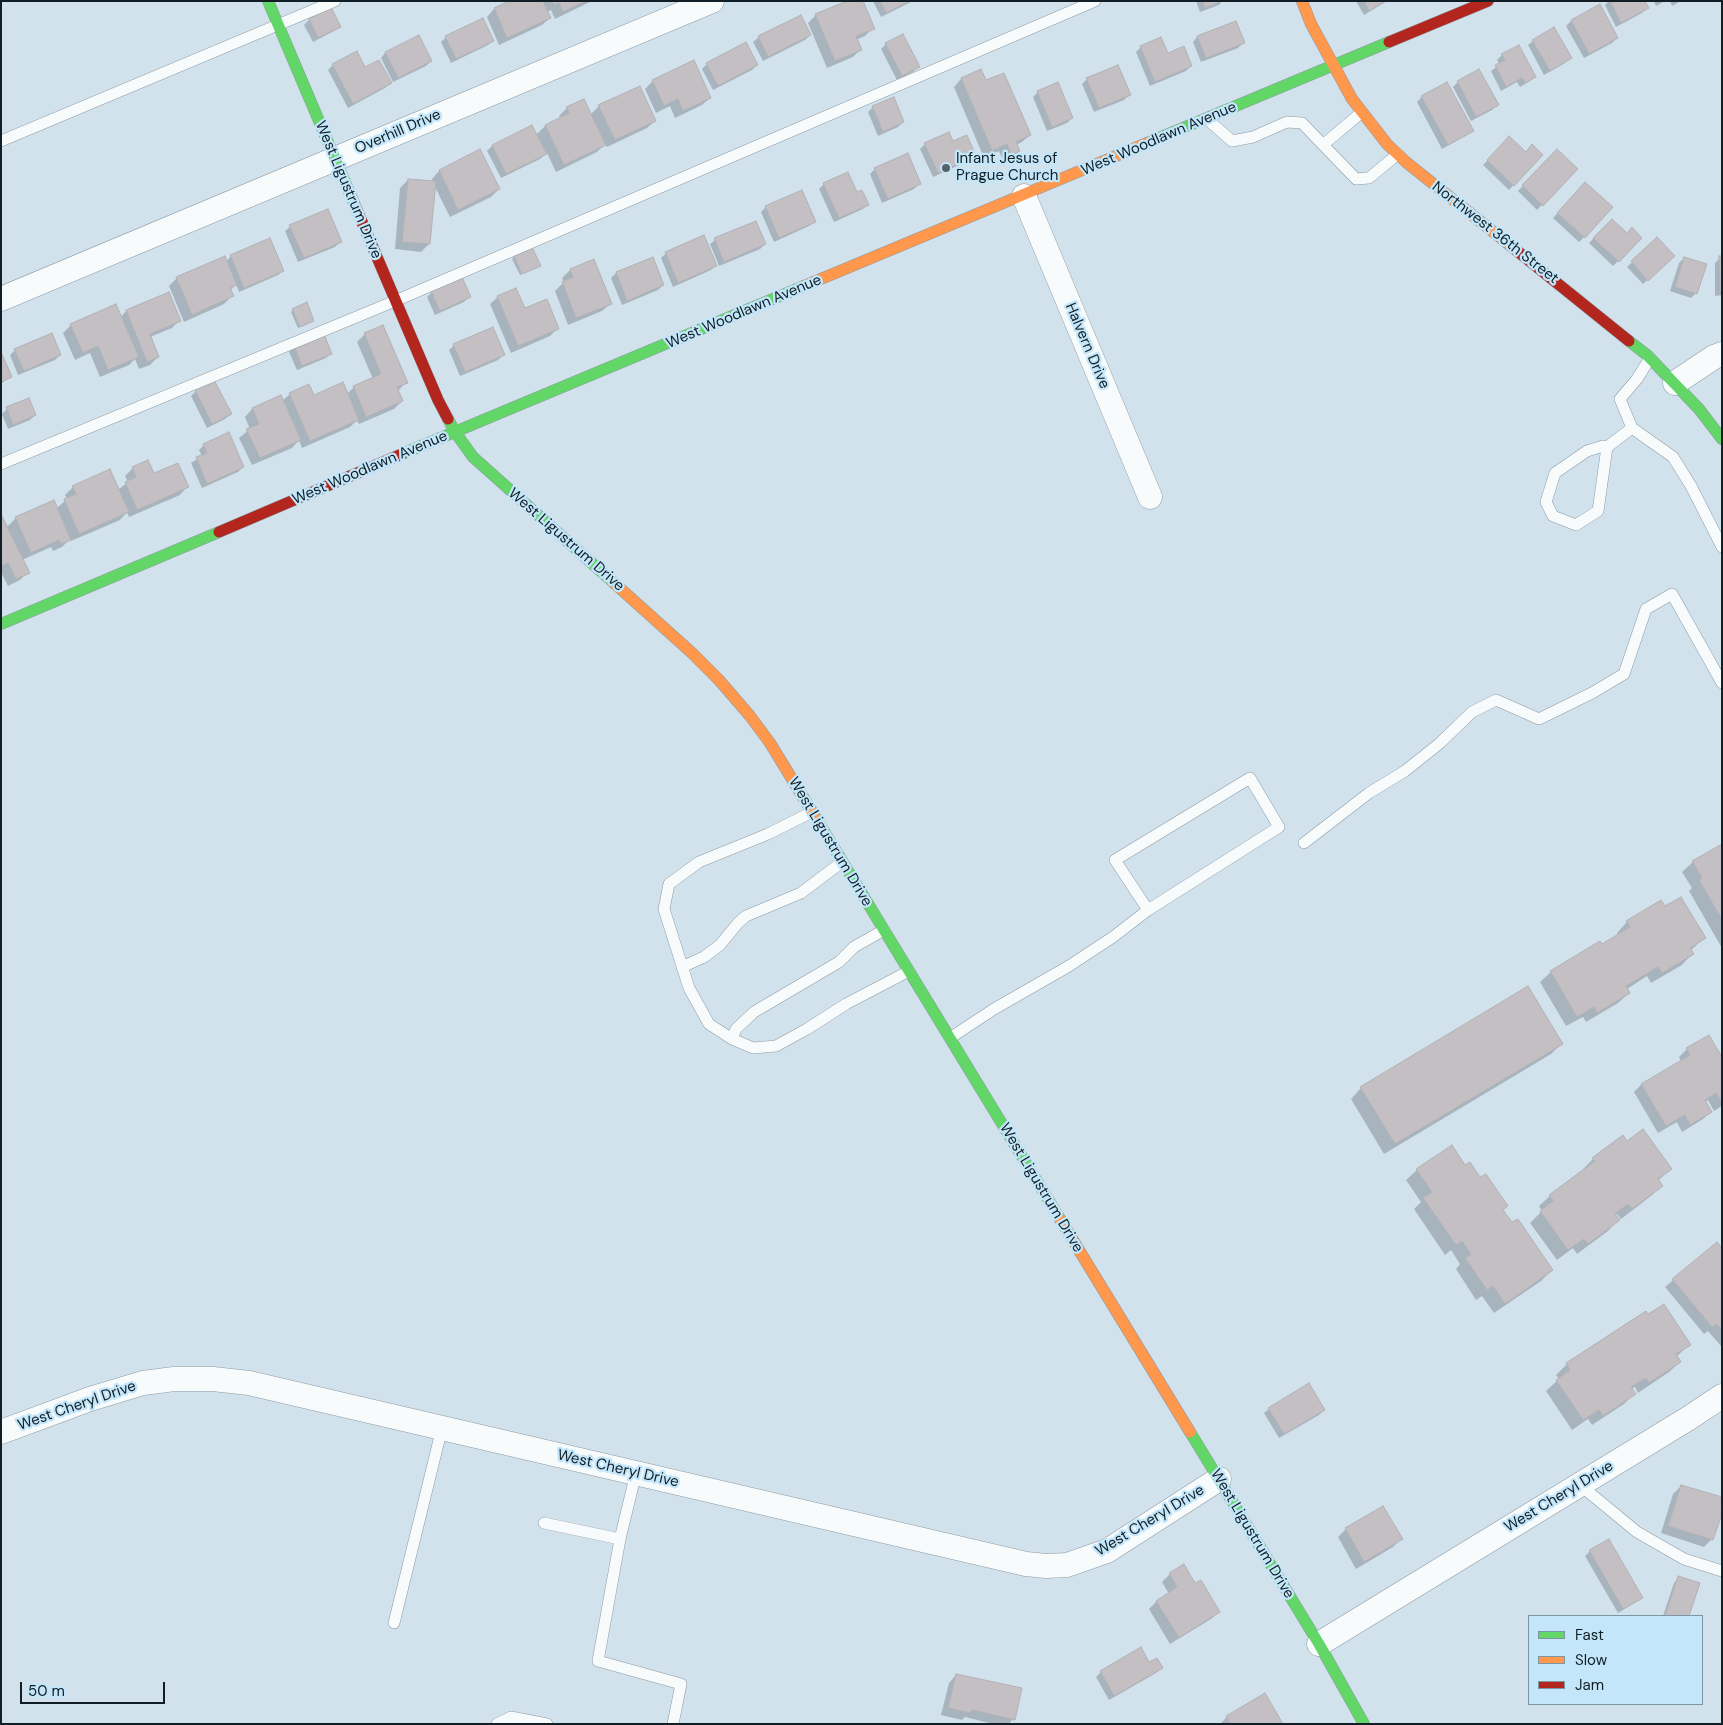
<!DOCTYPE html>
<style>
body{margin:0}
#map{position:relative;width:1723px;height:1725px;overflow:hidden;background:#d1e2ed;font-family:"DM Sans",sans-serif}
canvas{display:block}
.frame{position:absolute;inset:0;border:2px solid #111e25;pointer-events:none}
.legend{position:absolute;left:1528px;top:1615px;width:175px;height:90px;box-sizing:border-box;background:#c4e6fa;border:1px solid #7c96a5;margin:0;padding:6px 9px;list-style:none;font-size:15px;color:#111e25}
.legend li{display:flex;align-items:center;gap:10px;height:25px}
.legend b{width:25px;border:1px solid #7c96a5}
.scale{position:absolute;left:20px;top:1682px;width:145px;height:22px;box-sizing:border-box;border:2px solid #111e25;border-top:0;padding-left:6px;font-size:15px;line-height:18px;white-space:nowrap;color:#111e25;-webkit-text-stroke:4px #c4e6fa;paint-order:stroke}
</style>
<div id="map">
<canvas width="1723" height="1725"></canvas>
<div class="frame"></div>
<ul class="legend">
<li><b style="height:6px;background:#63d668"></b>Fast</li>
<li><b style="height:6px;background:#ff974d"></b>Slow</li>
<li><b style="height:6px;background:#b3261e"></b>Jam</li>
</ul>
<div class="scale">50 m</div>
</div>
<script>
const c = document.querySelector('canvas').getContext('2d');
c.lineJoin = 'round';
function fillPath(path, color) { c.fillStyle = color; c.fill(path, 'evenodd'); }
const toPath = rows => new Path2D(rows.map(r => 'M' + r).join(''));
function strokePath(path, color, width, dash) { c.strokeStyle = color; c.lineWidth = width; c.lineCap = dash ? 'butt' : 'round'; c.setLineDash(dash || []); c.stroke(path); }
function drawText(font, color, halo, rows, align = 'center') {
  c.font = font + ' "DM Sans",sans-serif'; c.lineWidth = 4.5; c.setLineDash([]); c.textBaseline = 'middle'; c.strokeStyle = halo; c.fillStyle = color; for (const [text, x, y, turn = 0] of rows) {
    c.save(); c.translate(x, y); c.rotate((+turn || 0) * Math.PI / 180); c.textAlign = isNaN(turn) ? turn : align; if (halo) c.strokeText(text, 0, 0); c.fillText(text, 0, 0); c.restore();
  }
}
const shadow = toPath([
 [512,1,592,1,555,19,551,10,547,12,550,18,542,25,499,45,487,17,494,9],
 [873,1,913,1,881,17],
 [1196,1,1222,1,1219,5,1200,12],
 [1356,1,1387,1,1364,15],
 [1609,1,1643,1,1647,8,1642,13,1616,27,1605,5],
 [1654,1,1665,1,1656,6],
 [1670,1,1681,1,1672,6],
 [330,9,339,27,334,31,313,42,304,25,309,20],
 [816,15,873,28,865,36,856,40,860,50,853,57,827,68,808,23],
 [801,17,810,35,805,40,763,61,753,42,758,38],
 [1571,21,1617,38,1612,43,1584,58,1566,26],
 [446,37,493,40,488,45,451,63,441,42],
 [1197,37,1243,43,1238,48,1201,62,1193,42],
 [1533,41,1570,58,1565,63,1544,75,1528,45],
 [886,44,918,67,913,72,897,80,881,49],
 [1141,47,1167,55,1191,66,1186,71,1150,86,1136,52],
 [385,53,431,61,426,66,393,82,381,58],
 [1502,55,1535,76,1530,81,1520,87,1517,82,1501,91,1491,71,1500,64,1497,60],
 [707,64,757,65,752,70,713,90,702,69],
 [333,65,365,69,390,83,385,88,348,108,328,70],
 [981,71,986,82,1030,135,1022,142,1016,145,1019,151,1011,159,1004,162,999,151,984,158,954,87,961,79],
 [1087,79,1129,95,1124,100,1094,112,1082,84],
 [653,81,710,98,702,105,675,118,670,106,656,113,645,89],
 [1458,82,1497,105,1492,110,1471,121,1453,87],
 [1038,92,1072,118,1067,123,1047,131,1033,97],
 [1422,97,1472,130,1467,135,1442,149,1417,102],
 [599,106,655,121,647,128,607,147,605,144,597,152,556,172,547,153,540,159,501,178,487,151,492,146,536,135,545,126,561,119,559,116,567,108,590,115],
 [873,107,903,122,898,127,878,136,868,112],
 [1509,138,1525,153,1542,155,1509,190,1483,165],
 [952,142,975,155,970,160,933,177,920,149,925,144],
 [480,151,499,189,491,197,450,217,434,185,429,244,421,252,395,249,400,188,408,180,433,182,432,179,439,171],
 [1557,151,1576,169,1537,210,1518,191],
 [875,169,919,184,914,189,882,203,870,174],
 [824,184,856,194,868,205,863,209,834,222,819,189],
 [1580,189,1584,237,1579,242,1553,218],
 [766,207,814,222,809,226,774,242,761,212],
 [1612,220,1626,234,1641,238,1613,266,1589,243],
 [290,227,340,242,335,247,298,262,285,231],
 [703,237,716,265,711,270,673,287,661,258,666,253],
 [1657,239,1668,261,1643,284,1627,267],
 [715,240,765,244,760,249,719,266,710,244],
 [231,256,283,270,278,275,239,292,236,284,230,291,232,296,224,304,184,322,169,286,177,278,226,262],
 [514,257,537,268,520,275,512,259],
 [1684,258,1696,293,1691,298,1670,291,1679,263],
 [1720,258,1722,258,1722,295,1715,296,1715,263],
 [652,259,663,285,658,290,622,305,611,278,616,273],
 [593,261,610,304,602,311,568,325,555,291,564,282,562,278,570,270],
 [432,292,469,297,464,302,435,315,427,297],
 [168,294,179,320,172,328,150,337,158,357,150,365,139,369,135,359,129,365,100,377,90,353,75,360,63,333,71,325,120,318,126,311],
 [498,297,524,310,558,328,550,336,511,353,490,304],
 [293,310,313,321,298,328,291,312],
 [365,334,406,382,398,391,402,401,394,409,359,424,357,420,350,427,302,448,299,440,292,448,252,465,239,438,250,429,245,417,252,409,280,397,282,401,290,394,313,396,347,394,354,387,373,379,357,342],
 [454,345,503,355,498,360,460,376,449,350],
 [294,347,331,353,326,358,297,370,289,352],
 [15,350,60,355,55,360,18,375,10,355],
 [1,356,10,377,1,384],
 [196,391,230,414,225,419,207,428,191,396],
 [7,409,35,415,30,420,8,429,2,414],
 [204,445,243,467,238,472,202,488,191,463,202,456,199,450],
 [133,468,187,487,180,495,129,517,127,512,120,520,71,541,70,539,62,547,53,551,51,547,22,560,28,572,20,580,8,586,1,572,1,517,6,528,16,518,56,509,67,499,65,495,73,487,118,490,128,482,125,476],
 [1722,845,1722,948,1689,891,1692,888,1682,872,1693,862],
 [1665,908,1704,938,1690,951,1692,954,1682,965,1651,983,1647,976,1627,989,1629,993,1618,1003,1586,1022,1583,1017,1566,1026,1540,982,1551,972,1618,936,1617,933,1627,922],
 [1561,1044,1551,1054,1384,1154,1351,1099,1361,1088],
 [1687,1049,1722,1059,1722,1106,1714,1111,1708,1100,1705,1102,1711,1112,1703,1119,1682,1132,1677,1122,1658,1133,1634,1092,1641,1085,1681,1061,1679,1057],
 [1627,1143,1670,1169,1658,1181,1661,1186,1651,1196,1621,1219,1617,1214,1615,1216,1618,1220,1608,1231,1577,1254,1573,1248,1557,1260,1530,1223,1542,1211,1539,1206,1550,1196,1584,1171,1583,1169,1593,1159],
 [1465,1167,1552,1270,1541,1281,1494,1313,1482,1296,1476,1300,1456,1269,1460,1264,1451,1250,1445,1255,1414,1209,1421,1202,1406,1180,1417,1170],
 [1722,1250,1722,1346,1721,1346,1708,1331,1704,1334,1665,1287,1673,1280],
 [1645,1312,1690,1344,1676,1357,1680,1362,1669,1372,1638,1393,1635,1387,1631,1389,1634,1394,1624,1404,1592,1425,1588,1419,1572,1430,1546,1391,1559,1379,1556,1375,1567,1364],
 [1269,1409,1324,1410,1319,1415,1279,1438,1264,1413],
 [1681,1486,1712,1539,1704,1547,1661,1533,1673,1494],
 [1383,1508,1401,1539,1393,1547,1356,1569,1338,1537,1346,1529],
 [1590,1551,1641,1597,1636,1602,1618,1613,1585,1556],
 [1183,1566,1195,1585,1219,1612,1211,1619,1170,1644,1149,1609,1156,1602,1169,1594,1162,1582,1170,1574],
 [1679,1578,1698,1584,1688,1616,1663,1616,1674,1583],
 [1149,1664,1161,1668,1156,1673,1109,1700,1096,1677,1101,1672],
 [956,1675,1013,1719,1009,1724,993,1724,965,1717,962,1720,941,1715,949,1683],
 [1227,1717,1281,1724,1220,1724]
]);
const building = toPath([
 [509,1,543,1,551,18,507,38,494,8,509,1],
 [552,1,586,1,563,12,559,3,554,5,552,1],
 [847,1,863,1,875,29,856,36,862,50,835,61,815,14,847,1],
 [880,1,910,1,886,13,880,1],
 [1202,1,1222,1,1205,8,1202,1],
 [1364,1,1386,1,1369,11,1364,1],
 [1610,1,1645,1,1649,8,1621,23,1610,1],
 [1600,4,1618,38,1589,54,1571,20,1600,4],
 [331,7,341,27,318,38,309,19,331,7],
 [801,15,811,35,768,57,758,36,801,15],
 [483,18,494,41,456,59,445,36,483,18],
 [1236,21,1245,43,1206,58,1197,36,1236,21],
 [1554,27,1572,58,1550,71,1532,40,1554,27],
 [903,34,920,67,902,76,885,43,903,34],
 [419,35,432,61,398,78,385,52,419,35],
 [1161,37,1168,53,1184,46,1192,66,1155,82,1140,46,1161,37],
 [746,42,758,65,718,86,706,63,746,42],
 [1519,45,1536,77,1525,83,1522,78,1506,87,1495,65,1505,60,1501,54,1519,45],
 [357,51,365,67,379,60,392,83,353,104,332,64,357,51],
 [694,60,711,98,683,111,678,99,664,106,652,80,694,60],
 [1118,65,1131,95,1099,108,1086,78,1118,65],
 [981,69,986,80,1004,73,1031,135,1016,142,1020,151,1012,155,1007,144,992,151,961,78,981,69],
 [1479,69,1499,105,1476,117,1457,81,1479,69],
 [1058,82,1073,118,1052,127,1037,91,1058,82],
 [1447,82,1474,131,1448,145,1421,96,1447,82],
 [640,86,656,121,615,140,598,105,640,86],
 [894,97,904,122,883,132,872,106,894,97],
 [584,99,606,145,564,165,545,125,569,113,566,107,584,99],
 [532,125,547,154,506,174,492,145,532,125],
 [949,132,953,141,967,135,976,156,938,173,924,143,949,132],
 [1509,136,1526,152,1532,144,1543,155,1514,186,1487,160,1509,136],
 [480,149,500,189,458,210,439,170,480,149],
 [1557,149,1578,169,1543,206,1522,185,1557,149],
 [908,153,921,184,888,199,874,168,908,153],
 [848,172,857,192,862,190,869,205,839,218,823,183,848,172],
 [408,179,436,181,430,244,402,242,408,179],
 [1585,182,1613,207,1585,238,1557,213,1585,182],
 [802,190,816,222,779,238,765,206,802,190],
 [328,209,342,242,304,258,289,225,328,209],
 [1612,219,1627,233,1632,227,1642,238,1619,262,1593,238,1612,219],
 [756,221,766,244,724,262,714,238,756,221],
 [704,235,717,266,678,283,665,252,704,235],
 [1657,237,1675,256,1648,281,1631,261,1657,237],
 [270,238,284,271,244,288,230,255,270,238],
 [532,247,541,266,522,274,514,256,532,247],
 [225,256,237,285,230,288,234,296,192,315,176,277,225,256],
 [1719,256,1722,256,1722,291,1720,291,1719,256],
 [653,257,664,285,627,301,616,272,653,257],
 [1684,257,1707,264,1697,294,1675,287,1684,257],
 [594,259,612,304,576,318,562,282,573,277,570,269,594,259],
 [462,277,471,297,440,311,431,291,462,277],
 [516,288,525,308,547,299,559,329,518,346,497,296,516,288],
 [169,292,181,321,150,334,159,357,147,362,126,310,169,292],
 [307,302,314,321,300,327,292,309,307,302],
 [116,304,139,357,108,370,98,346,83,353,70,324,116,304],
 [383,325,408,383,397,387,403,401,366,417,353,386,381,374,364,333,383,325],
 [493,327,505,355,465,372,453,344,493,327],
 [52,333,61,355,24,371,14,349,52,333],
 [324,334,332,354,302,366,294,346,324,334],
 [2,354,12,377,1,382,1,355,2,354],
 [214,380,232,414,212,424,195,390,214,380],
 [343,382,359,420,310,441,289,393,309,384,314,395,343,382],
 [281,395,301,440,260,458,246,429,259,424,252,408,281,395],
 [29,398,36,415,13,425,6,407,29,398],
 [229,432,244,467,207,484,196,457,207,453,203,444,229,432],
 [148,460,154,473,178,463,189,487,137,510,125,482,136,477,132,467,148,460],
 [110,469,129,512,79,534,64,499,76,494,72,486,110,469],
 [54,500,71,540,61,544,59,540,31,553,15,517,54,500],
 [1,514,30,573,16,579,8,563,1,566,1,514],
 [1722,844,1722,920,1699,880,1702,878,1692,861,1722,844],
 [1681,897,1706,938,1690,948,1694,954,1662,973,1658,967,1626,986,1630,993,1597,1013,1594,1007,1577,1017,1550,971,1600,941,1602,944,1630,927,1626,921,1661,900,1665,906,1681,897],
 [1528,986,1563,1044,1395,1144,1360,1087,1528,986],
 [1709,1035,1722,1057,1722,1103,1716,1093,1705,1100,1712,1112,1690,1125,1685,1115,1666,1126,1641,1084,1690,1055,1686,1048,1709,1035],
 [1643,1129,1672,1169,1658,1179,1663,1186,1632,1209,1628,1204,1615,1214,1620,1220,1588,1244,1584,1239,1568,1250,1540,1211,1553,1201,1549,1195,1595,1161,1592,1158,1623,1135,1627,1141,1643,1129],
 [1452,1145,1465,1165,1470,1162,1480,1177,1486,1174,1508,1206,1503,1210,1512,1222,1518,1219,1553,1270,1505,1304,1493,1286,1487,1290,1465,1258,1471,1254,1462,1241,1456,1245,1423,1198,1432,1192,1416,1169,1452,1145],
 [1717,1242,1722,1248,1722,1330,1717,1324,1712,1327,1672,1279,1717,1242],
 [1664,1304,1691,1345,1676,1354,1681,1362,1649,1383,1646,1378,1631,1387,1636,1394,1603,1416,1599,1410,1583,1420,1556,1380,1570,1370,1566,1363,1646,1311,1648,1314,1664,1304],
 [1309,1383,1325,1410,1284,1434,1268,1408,1309,1383],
 [1681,1485,1722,1497,1722,1514,1713,1540,1668,1526,1681,1485],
 [1383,1506,1403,1539,1364,1562,1345,1528,1383,1506],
 [1609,1539,1643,1598,1623,1609,1589,1550,1609,1539],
 [1184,1564,1195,1583,1201,1580,1220,1612,1179,1638,1156,1601,1177,1587,1169,1573,1184,1564],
 [1678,1576,1700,1583,1689,1616,1665,1616,1678,1576],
 [1141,1647,1149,1662,1157,1658,1163,1668,1114,1696,1100,1671,1141,1647],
 [956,1674,1022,1688,1015,1720,972,1710,971,1713,948,1708,956,1674],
 [1265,1693,1283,1724,1230,1724,1226,1716,1265,1693]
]);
const lane = toPath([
 [1207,119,1232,141,1253,137,1287,122,1302,123,1356,179,1369,178,1398,154],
 [1,141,335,1],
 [1324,144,1362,112],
 [1650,358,1637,379,1620,399,1632,428,1673,457,1691,486,1722,547],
 [1607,447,1603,446,1587,451,1555,473,1546,502,1553,516,1576,525,1598,511,1607,447,1632,428],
 [1,464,395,301,1095,1],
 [812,812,768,834,699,862,669,884,664,909,689,988,709,1024,732,1039,753,1048,776,1046,807,1029,846,1004,909,971],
 [1304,843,1369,793,1405,771,1440,743,1472,712,1496,700,1539,719,1592,693,1624,674,1646,609,1672,594,1722,683],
 [682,967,704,957,720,945,738,923,746,916,801,893,842,862],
 [950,1038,994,1009,1069,966,1113,937,1148,910,1279,827,1250,778,1115,860,1148,910],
 [732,1039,736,1029,754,1012,839,962,854,947,884,930],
 [636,1473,620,1539,598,1661,681,1684,673,1724],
 [1580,1485,1637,1532,1684,1559,1722,1571],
 [544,1523,620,1539],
 [394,1623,442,1428],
 [497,1724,511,1717,547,1724]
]);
const street = toPath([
 [1024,196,1150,497],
 [1,299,712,1],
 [1675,383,1714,357,1722,354],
 [1,1432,90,1399,143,1383,174,1379,213,1379,249,1383,1026,1564,1046,1566,1067,1565,1107,1551,1219,1479],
 [1319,1644,1689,1418,1722,1396]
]);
const fast = toPath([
 [268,1,356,208],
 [1147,143,1389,42],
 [1629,341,1647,355,1699,409,1722,439],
 [448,419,455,432,473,457,613,582],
 [402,454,804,286],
 [1,624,219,532],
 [814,815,1060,1219],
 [1190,1432,1319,1644,1364,1724]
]);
const slow = toPath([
 [1302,1,1311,24,1352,99,1387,144,1406,162,1511,246],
 [804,286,1147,143],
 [613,582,692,653,719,680,750,716,770,743,814,815],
 [1060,1219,1190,1432]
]);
const jam = toPath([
 [1389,42,1488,1],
 [356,208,438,400,448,419],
 [1511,246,1629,341],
 [219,532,402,454]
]);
const markers = [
 [946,168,5,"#54636b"]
];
const streetNames = [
 ["Overhill Drive",398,132,-23],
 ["West Woodlawn Avenue",1159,139,-23],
 ["West Ligustrum Drive",348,190,67],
 ["Northwest 36th Street",1495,233,38],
 ["West Woodlawn Avenue",744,312,-23],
 ["Halvern Drive",1087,346,67],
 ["West Woodlawn Avenue",370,468,-23],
 ["West Ligustrum Drive",566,540,41],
 ["West Ligustrum Drive",830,842,59],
 ["West Ligustrum Drive",1041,1188,59],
 ["West Cheryl Drive",77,1406,-19],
 ["West Cheryl Drive",618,1469,13],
 ["West Cheryl Drive",1559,1497,-31],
 ["West Cheryl Drive",1150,1521,-31],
 ["West Ligustrum Drive",1252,1534,59]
];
const poiNames = [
 ["Infant Jesus of",956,159],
 ["Prague Church",956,176]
];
fillPath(shadow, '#0003');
fillPath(building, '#c4bfc3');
strokePath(building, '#b1b1b5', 1);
strokePath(lane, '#8d9aa3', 12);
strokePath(street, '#8d9aa3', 25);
strokePath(fast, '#8d9aa3', 12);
strokePath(slow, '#8d9aa3', 12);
strokePath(jam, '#8d9aa3', 12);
strokePath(lane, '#f8fbfc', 11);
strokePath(street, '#f8fbfc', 24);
strokePath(fast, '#63d668', 11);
strokePath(slow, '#ff974d', 11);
strokePath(jam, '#b3261e', 11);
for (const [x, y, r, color] of markers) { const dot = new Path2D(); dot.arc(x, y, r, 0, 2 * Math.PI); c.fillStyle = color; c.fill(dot); strokePath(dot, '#c4e6fa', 2); }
drawText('15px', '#111e25', '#c4e6fa', streetNames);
drawText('15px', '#111e25', '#c4e6fa', poiNames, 'left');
</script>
